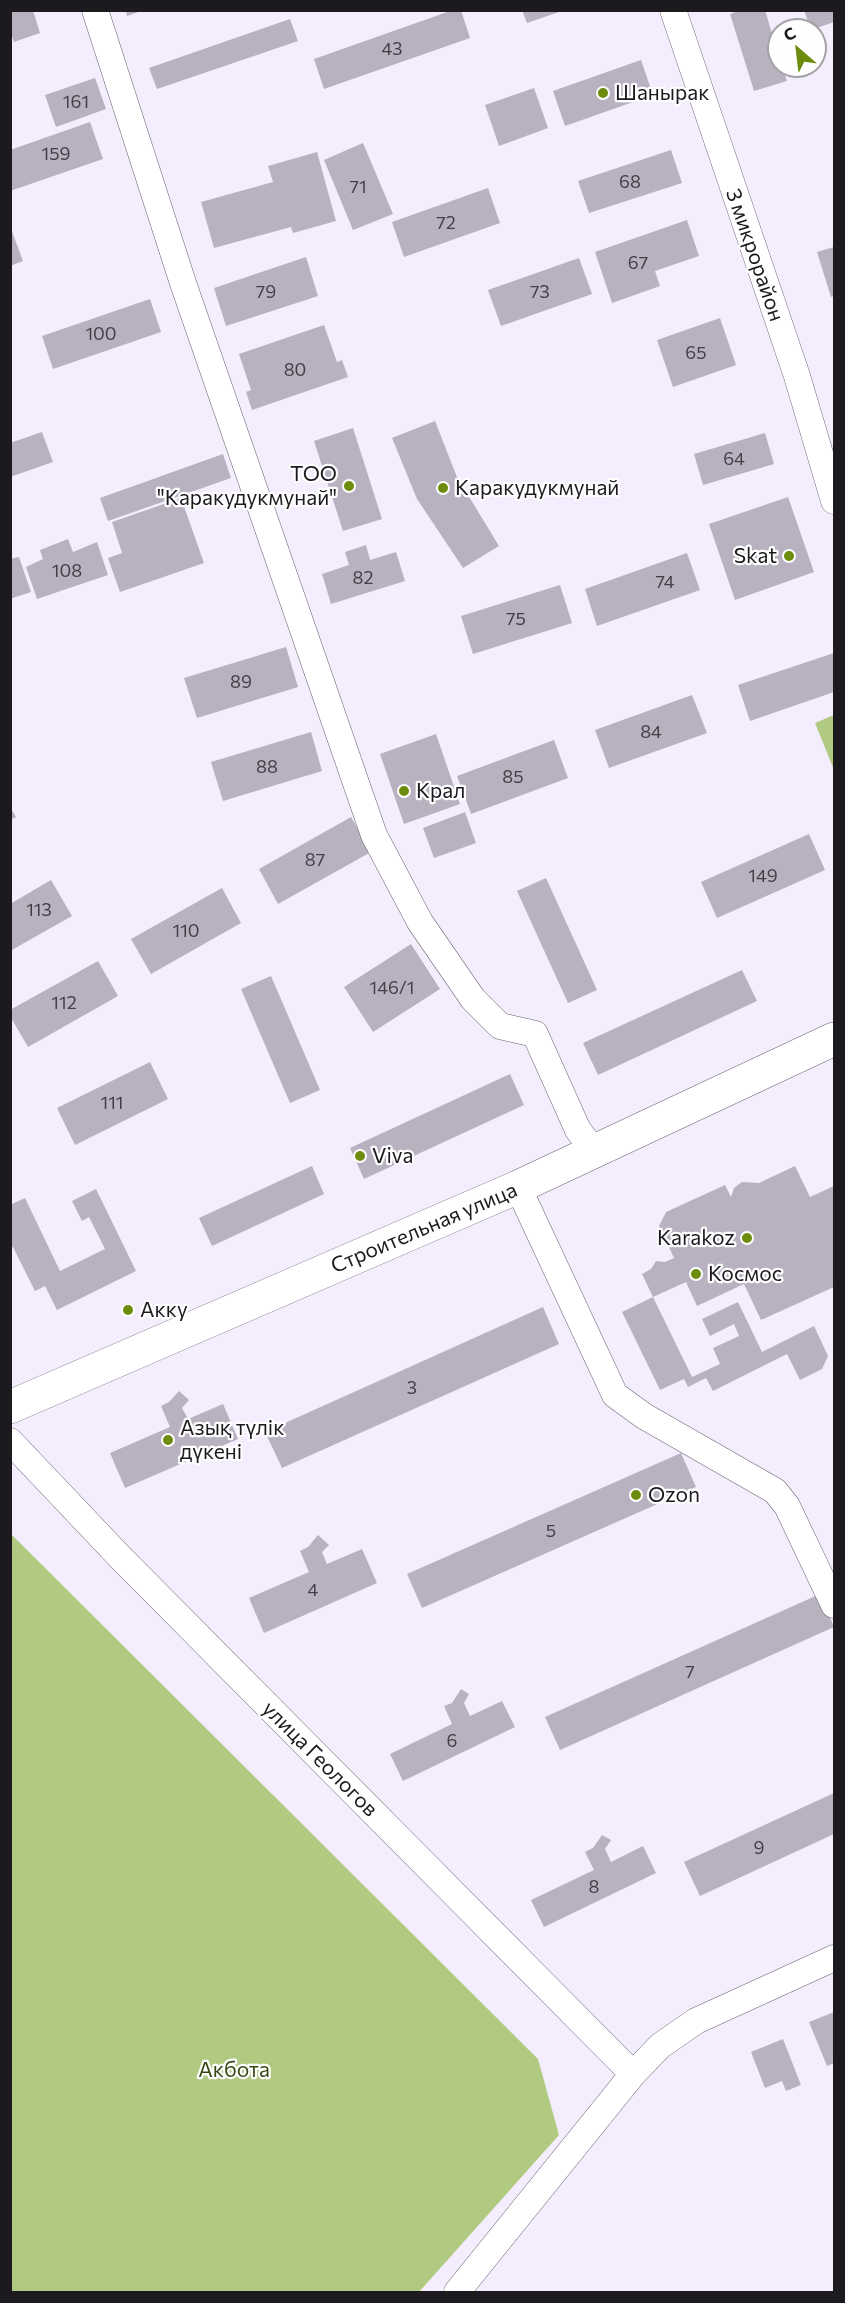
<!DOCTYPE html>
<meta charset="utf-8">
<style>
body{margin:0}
#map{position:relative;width:845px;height:2303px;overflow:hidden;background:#f4edfd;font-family:Commissioner,sans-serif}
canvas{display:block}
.frame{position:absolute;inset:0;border:12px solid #1c191f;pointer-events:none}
.north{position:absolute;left:767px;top:18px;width:60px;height:60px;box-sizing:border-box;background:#fefefe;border:2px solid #a4a2a5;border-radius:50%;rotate:332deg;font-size:16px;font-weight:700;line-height:24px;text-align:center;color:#1c191f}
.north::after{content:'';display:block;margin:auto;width:21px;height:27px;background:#6c8c0e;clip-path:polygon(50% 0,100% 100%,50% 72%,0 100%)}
</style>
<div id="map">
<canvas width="845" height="2303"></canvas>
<div class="frame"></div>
<div class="north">С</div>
</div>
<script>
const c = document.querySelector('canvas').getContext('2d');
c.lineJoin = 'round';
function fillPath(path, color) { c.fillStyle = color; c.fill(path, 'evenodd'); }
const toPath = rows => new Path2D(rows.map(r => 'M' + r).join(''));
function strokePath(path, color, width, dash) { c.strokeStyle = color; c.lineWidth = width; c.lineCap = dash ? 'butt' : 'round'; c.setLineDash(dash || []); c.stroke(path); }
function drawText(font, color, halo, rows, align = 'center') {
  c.font = font + ' Commissioner,sans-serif'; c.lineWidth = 4.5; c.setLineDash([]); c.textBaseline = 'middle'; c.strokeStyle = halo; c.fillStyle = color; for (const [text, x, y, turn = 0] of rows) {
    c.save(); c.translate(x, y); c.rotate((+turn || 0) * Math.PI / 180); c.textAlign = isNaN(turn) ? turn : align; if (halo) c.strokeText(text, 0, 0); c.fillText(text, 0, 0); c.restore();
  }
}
const green = toPath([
 [834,715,834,770,815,723],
 [10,1533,538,2059,559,2135,419,2292,11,2292]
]);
const building = toPath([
 [10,10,33,10,40,33,14,42,10,31],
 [126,10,141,10,141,11,127,16],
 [453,10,461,10,470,38,324,89,314,59],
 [522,10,562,10,562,11,527,23],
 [741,10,765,10,779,57,779,66,782,66,787,81,754,91,730,14],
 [804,10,834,10,834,22,811,30],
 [290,19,298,41,157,89,149,68],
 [641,60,653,95,565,126,553,91],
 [95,78,106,109,56,127,45,95],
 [534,88,548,128,499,146,485,105],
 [90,122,103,159,10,191,10,150],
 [363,143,393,214,353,230,324,160],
 [671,150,682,183,589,213,578,181],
 [317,152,336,221,293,233,291,227,214,248,201,202,273,182,268,166],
 [488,188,500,223,404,257,392,222],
 [687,220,699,256,655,271,660,286,612,303,595,252],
 [10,226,23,261,10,266],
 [834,247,834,296,831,297,817,252],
 [306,257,318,296,226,326,214,288],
 [579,258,592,294,501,326,488,290],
 [150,299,161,332,53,369,42,336],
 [720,318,736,365,673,387,657,340],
 [324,325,337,362,342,360,348,377,252,410,246,392,251,390,239,354],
 [435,421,457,477,499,546,463,568,417,499,392,438],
 [353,428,382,519,343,531,314,441],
 [42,432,53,462,10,477,10,443],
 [765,433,774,464,703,485,694,454],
 [223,454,231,478,108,521,100,498],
 [788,497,814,572,735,600,709,524],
 [181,498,204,563,120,592,108,558,122,553,112,522],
 [68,539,73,552,97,542,108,575,37,599,26,567,43,559,40,550],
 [366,545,370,560,396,552,405,581,331,604,322,574,349,565,345,552],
 [687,553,700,590,597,626,585,589],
 [19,557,31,592,10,599,10,559],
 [560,585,572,623,473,654,461,616],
 [286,647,298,687,197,718,184,678],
 [834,653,834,692,750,721,738,685],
 [692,695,707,733,609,768,595,730],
 [311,732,322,771,223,801,211,762],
 [436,734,460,804,404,824,380,754],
 [554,740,568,778,471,814,457,776],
 [10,807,16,817,10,820],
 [465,812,476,843,434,858,423,828],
 [351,817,371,852,278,904,259,869],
 [809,834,825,870,717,918,701,882],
 [546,878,597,990,568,1003,517,891],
 [51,880,72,916,10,951,10,904],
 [222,888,241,923,151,974,131,939],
 [411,944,440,989,373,1032,344,987],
 [98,961,118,996,28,1047,10,1016,10,1010],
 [742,970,757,1001,598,1075,583,1043],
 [271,976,320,1090,290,1103,241,989],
 [150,1062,168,1099,75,1145,57,1108],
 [510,1074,524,1105,364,1179,350,1148],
 [312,1166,324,1194,212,1246,199,1218],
 [795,1166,810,1197,834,1186,834,1287,761,1320,744,1284,697,1306,686,1282,653,1297,642,1274,651,1269,656,1261,665,1262,674,1258,659,1226,666,1212,725,1185,731,1197,734,1188,742,1182,759,1183],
 [96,1189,136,1271,57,1310,45,1286,35,1291,13,1247,10,1248,10,1205,25,1198,60,1271,105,1249,89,1217,82,1221,72,1201],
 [653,1297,692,1377,720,1364,713,1348,739,1336,734,1324,710,1336,702,1319,738,1302,762,1352,814,1326,828,1356,822,1369,800,1380,787,1354,713,1391,706,1378,688,1387,684,1379,660,1390,622,1312],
 [543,1307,559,1344,282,1468,265,1432],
 [179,1391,189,1400,182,1408,188,1419,223,1404,238,1439,125,1488,110,1453,170,1427,161,1406,169,1402],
 [681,1453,696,1487,422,1608,407,1574],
 [318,1535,329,1545,322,1552,327,1564,362,1549,377,1583,264,1633,249,1598,309,1572,300,1551,308,1547],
 [820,1594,834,1627,560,1750,545,1717],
 [461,1689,469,1694,464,1703,470,1716,502,1701,515,1727,403,1781,390,1754,452,1724,444,1706,452,1703],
 [834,1793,834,1834,700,1896,684,1862],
 [602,1835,611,1840,605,1849,611,1862,643,1846,656,1873,544,1927,531,1900,594,1870,585,1852,593,1848],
 [834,2012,834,2063,827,2066,809,2022],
 [783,2039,801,2085,786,2091,782,2081,765,2088,751,2052]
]);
const minor = toPath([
 [95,10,183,283,374,835,420,922,473,999,500,1026,535,1034,578,1130,595,1152],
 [673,10,797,376,834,501],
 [518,1187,615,1395,644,1416,775,1491,787,1506,834,1605],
 [10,1441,119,1556,633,2074],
 [457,2292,633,2074,660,2046,696,2021,834,1958]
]);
const major = toPath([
 [10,1407,518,1187,834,1039]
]);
const markers = [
 [603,93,6,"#6c8c0e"],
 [349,486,6,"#6c8c0e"],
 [443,488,6,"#6c8c0e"],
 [789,556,6,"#6c8c0e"],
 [404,791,6,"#6c8c0e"],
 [360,1156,6,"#6c8c0e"],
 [747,1238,6,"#6c8c0e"],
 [696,1274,6,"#6c8c0e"],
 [128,1310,6,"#6c8c0e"],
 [168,1440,6,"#6c8c0e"],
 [636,1495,6,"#6c8c0e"]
];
const numberNames = [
 ["43",392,49],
 ["161",76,102],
 ["159",56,154],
 ["68",630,182],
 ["71",358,187],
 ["72",446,223],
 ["67",638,263],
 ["79",266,292],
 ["73",540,292],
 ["100",101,334],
 ["65",696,353],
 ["80",295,370],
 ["64",734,459],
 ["108",67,571],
 ["82",363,578],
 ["74",665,582],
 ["75",516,619],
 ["89",241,682],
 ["84",651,732],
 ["88",267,767],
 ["85",513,777],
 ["87",315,860],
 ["149",763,876],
 ["113",39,910],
 ["110",186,931],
 ["146/1",392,988],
 ["112",64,1003],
 ["111",112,1103],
 ["3",412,1388],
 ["5",551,1531],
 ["4",313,1590],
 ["7",690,1672],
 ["6",452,1741],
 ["9",759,1848],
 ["8",594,1887]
];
const poiNames = [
 ["Шанырак",615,93],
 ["ТОО",337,474,"right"],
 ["\"Каракудукмунай\"",337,498,"right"],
 ["Каракудукмунай",455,488],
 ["Skat",777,556,"right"],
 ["Крал",416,791],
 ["Viva",372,1156],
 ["Кarakoz",735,1238,"right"],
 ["Космос",708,1274],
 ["Акку",140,1310],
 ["Азық түлік",180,1428],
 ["дүкені",180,1452],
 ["Ozon",648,1495]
];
const streetNames = [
 ["3 микрорайон",755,255,71],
 ["Строительная улица",424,1228,-23],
 ["улица Геологов",320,1759,45]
];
const parkNames = [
 ["Акбота",234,2070]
];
fillPath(green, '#b0ca81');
fillPath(building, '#b7b1c0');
strokePath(minor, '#696371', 27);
strokePath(major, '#696371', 34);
strokePath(minor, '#fff', 26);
strokePath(major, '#fff', 33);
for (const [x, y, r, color] of markers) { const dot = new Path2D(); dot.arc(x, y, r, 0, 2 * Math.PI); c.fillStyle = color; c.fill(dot); strokePath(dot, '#fefefe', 2); }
drawText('18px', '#433f47', null, numberNames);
drawText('21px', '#1c191f', '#fefefe', poiNames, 'left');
drawText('21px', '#1c191f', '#fefefe', streetNames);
drawText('21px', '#394913', '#fefefe', parkNames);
</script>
